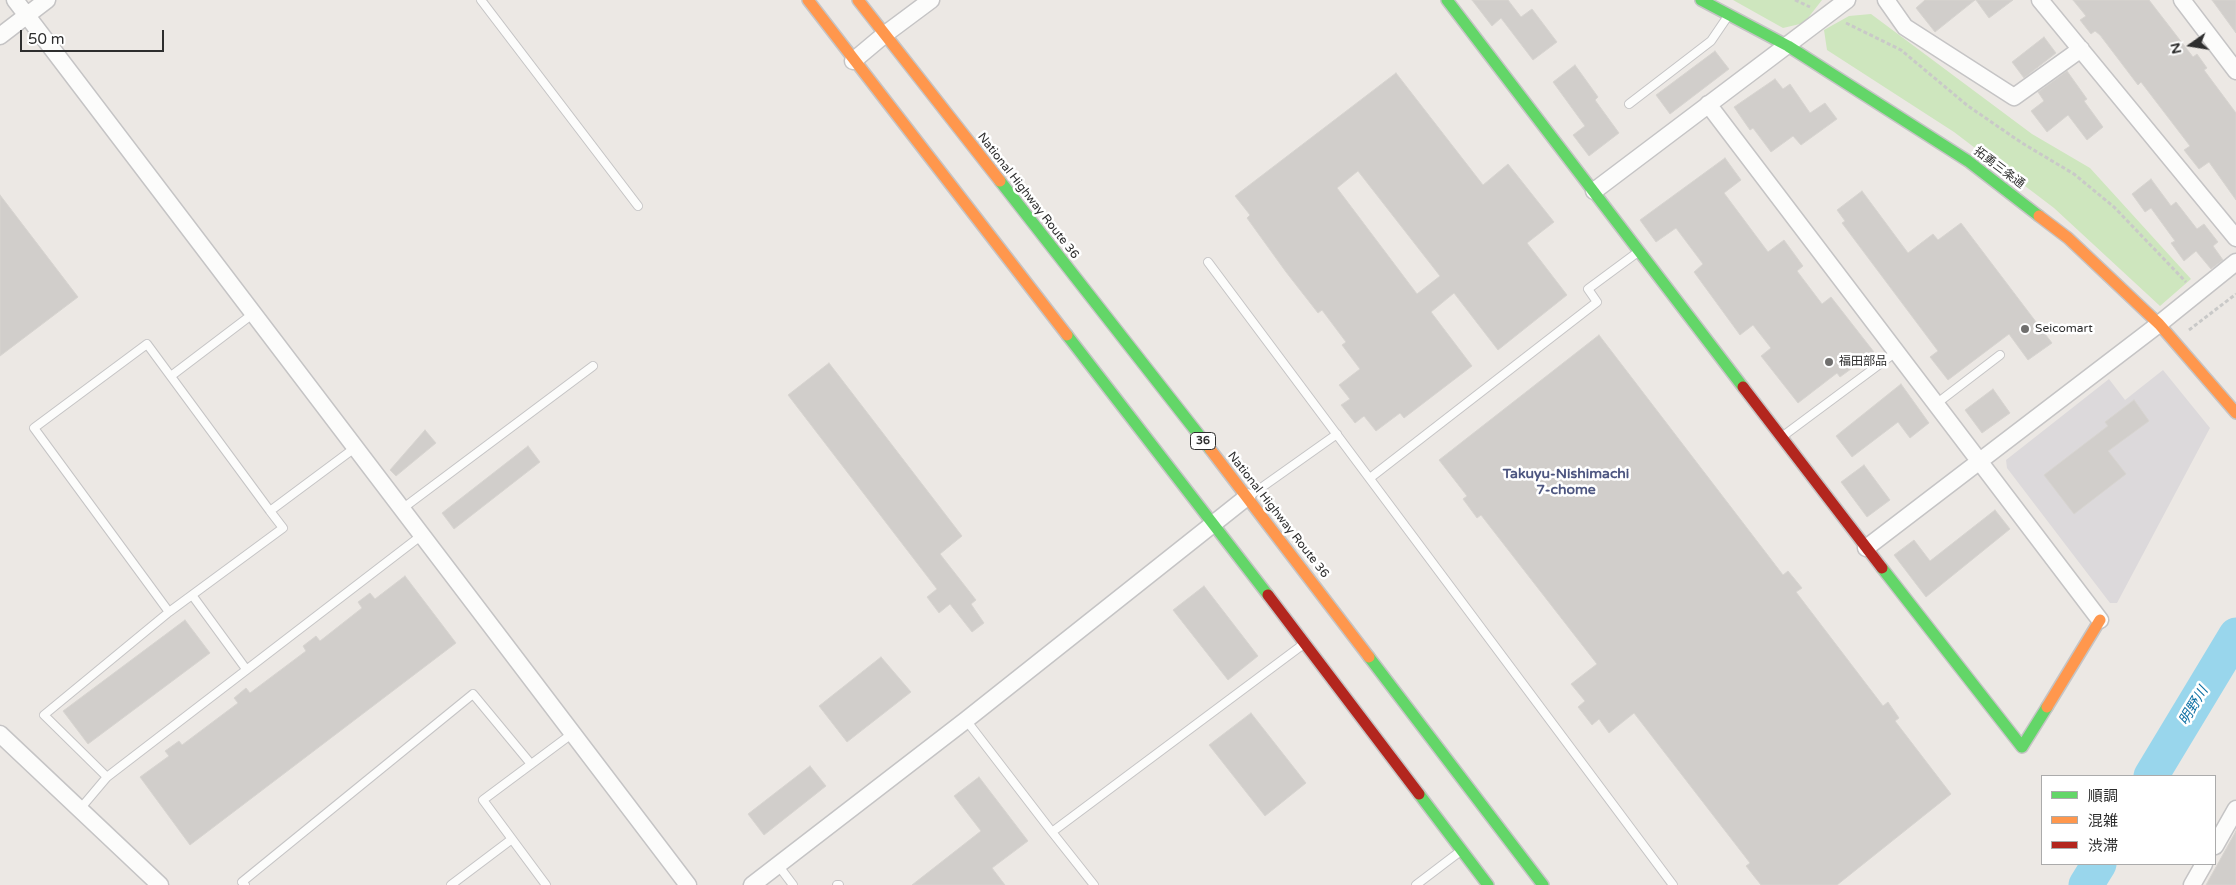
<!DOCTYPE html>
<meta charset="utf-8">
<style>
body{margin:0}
#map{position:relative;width:2236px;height:885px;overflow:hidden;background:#ece8e4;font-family:"Varela Round","Noto Sans JP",sans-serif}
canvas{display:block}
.legend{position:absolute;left:2041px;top:775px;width:175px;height:90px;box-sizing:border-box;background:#fff;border:1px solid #ababab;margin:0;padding:6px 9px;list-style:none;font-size:15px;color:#2e2e2e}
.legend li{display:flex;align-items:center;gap:10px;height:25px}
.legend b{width:25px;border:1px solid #ababab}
.north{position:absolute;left:2166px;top:20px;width:50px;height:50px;-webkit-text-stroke:4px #fff;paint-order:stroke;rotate:257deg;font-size:14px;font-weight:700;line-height:20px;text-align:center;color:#2e2e2e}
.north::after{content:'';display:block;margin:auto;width:18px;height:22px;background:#2e2e2e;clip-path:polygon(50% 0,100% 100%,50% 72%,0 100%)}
.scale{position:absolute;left:20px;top:30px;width:144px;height:22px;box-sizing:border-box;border:2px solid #2e2e2e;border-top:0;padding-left:6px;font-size:15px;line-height:18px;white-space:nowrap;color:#2e2e2e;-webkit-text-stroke:4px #fff;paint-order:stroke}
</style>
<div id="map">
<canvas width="2236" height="885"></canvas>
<ul class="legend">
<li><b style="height:6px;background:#63d668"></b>順調</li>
<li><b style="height:6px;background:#ff974d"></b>混雑</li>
<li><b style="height:6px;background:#b3261e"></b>渋滞</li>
</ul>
<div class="north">N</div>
<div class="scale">50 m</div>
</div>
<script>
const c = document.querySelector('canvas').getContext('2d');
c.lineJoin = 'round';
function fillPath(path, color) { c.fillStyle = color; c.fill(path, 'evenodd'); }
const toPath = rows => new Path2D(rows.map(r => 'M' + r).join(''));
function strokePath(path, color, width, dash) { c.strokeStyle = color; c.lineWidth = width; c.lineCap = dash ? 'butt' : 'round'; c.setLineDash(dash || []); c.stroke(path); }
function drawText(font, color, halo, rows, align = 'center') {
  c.font = font + ' "Varela Round","Noto Sans JP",sans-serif'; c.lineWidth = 5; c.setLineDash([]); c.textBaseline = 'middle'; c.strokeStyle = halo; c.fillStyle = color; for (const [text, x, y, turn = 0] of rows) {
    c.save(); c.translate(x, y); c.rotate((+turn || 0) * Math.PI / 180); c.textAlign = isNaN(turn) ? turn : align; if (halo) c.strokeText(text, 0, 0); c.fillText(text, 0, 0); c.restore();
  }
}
const industrial = toPath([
 [2163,370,2210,428,2117,603,2110,603,2007,468,2006,460,2109,379,2125,400]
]);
const green = toPath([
 [1733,0,1822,0,1804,23,1783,28],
 [1871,14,2032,134,2090,168,2191,279,2160,306,2054,208,1954,132,1827,50,1824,30,1849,16]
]);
const river = toPath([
 [2151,776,2236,635],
 [2086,885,2099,864]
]);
const building = toPath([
 [1472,0,1508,0,1521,17,1532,9,1557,42,1533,60,1501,18,1492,26,1472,0],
 [1925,0,1975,0,1935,32,1916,8,1925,0],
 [1976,0,2013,0,1989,18,1976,0],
 [2073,0,2149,0,2193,57,2197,54,2207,68,2204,70,2236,113,2236,200,2209,162,2199,169,2184,150,2190,146,2141,82,2138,85,2100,35,2095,31,2091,34,2080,20,2086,16,2073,0],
 [2212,0,2236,0,2236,33,2212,0],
 [2044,37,2056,53,2024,78,2012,62,2044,37],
 [1715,51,1729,69,1670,114,1656,95,1715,51],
 [1575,65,1598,97,1595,100,1619,133,1589,156,1573,135,1585,126,1553,82,1575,65],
 [2067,71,2087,99,2084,101,2103,127,2087,140,2068,115,2047,132,2031,111,2044,101,2038,92,2067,71],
 [1396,73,1483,185,1508,164,1554,222,1527,243,1567,295,1498,350,1454,293,1431,312,1472,366,1404,418,1400,413,1376,431,1364,416,1355,423,1341,405,1350,399,1339,385,1360,369,1342,345,1346,342,1322,310,1318,313,1286,272,1247,218,1250,215,1235,196,1396,73],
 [1358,171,1440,276,1417,294,1337,188,1358,171],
 [1775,79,1783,89,1790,84,1810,113,1825,103,1837,119,1801,145,1793,136,1771,152,1753,128,1750,130,1734,107,1775,79],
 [1725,158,1741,180,1724,193,1768,252,1784,240,1803,266,1797,271,1822,304,1831,297,1874,352,1840,377,1837,373,1798,403,1761,356,1771,348,1753,325,1740,335,1694,272,1703,264,1676,228,1656,242,1640,220,1725,158],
 [2151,179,2171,206,2176,202,2197,229,2204,224,2218,242,2213,246,2223,260,2211,269,2196,251,2184,261,2171,243,2175,241,2151,208,2145,212,2132,194,2151,179],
 [1862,191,1908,253,1933,234,1938,240,1961,223,2052,343,2028,360,2009,334,1948,380,1930,357,1938,351,1842,223,1845,221,1837,210,1862,191],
 [0,195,78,297,0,356,0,195],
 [1599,335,1783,575,1788,571,1802,588,1796,592,1883,706,1888,702,1899,718,1895,721,1951,794,1837,885,1761,885,1746,866,1750,863,1634,713,1609,733,1599,719,1592,725,1578,707,1585,701,1571,684,1597,664,1481,515,1477,518,1463,499,1467,496,1439,460,1599,335],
 [829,363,962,536,940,554,976,600,971,604,984,623,972,632,950,604,939,613,927,597,937,589,788,395,829,363],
 [1901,384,1929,423,1910,438,1898,422,1852,457,1836,436,1901,384],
 [1993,389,2010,413,1982,433,1965,410,1993,389],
 [2134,400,2149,421,2108,451,2126,474,2074,514,2044,475,2108,426,2105,422,2134,400],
 [425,430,436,443,396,476,390,470,425,430],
 [528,446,540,462,454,529,442,513,528,446],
 [1864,465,1890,500,1867,517,1841,482,1864,465],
 [1995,510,2010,529,1926,597,1894,555,1914,540,1930,561,1995,510],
 [405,576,456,643,190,845,140,777,169,756,165,751,179,741,182,745,238,703,234,698,246,688,250,693,306,651,303,646,316,636,320,641,362,608,358,602,370,593,375,599,405,576],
 [1204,586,1258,656,1228,680,1173,610,1204,586],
 [185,620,210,653,88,744,63,711,185,620],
 [881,657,911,692,847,742,819,706,881,657],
 [1251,713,1306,783,1265,816,1209,745,1251,713],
 [810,766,826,786,764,835,748,814,810,766],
 [979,777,1028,841,992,868,1005,885,912,885,981,831,954,796,979,777],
 [2236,831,2236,885,2206,885,2236,831]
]);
const path = toPath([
 [1795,0,1810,7],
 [1846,23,1901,50,1968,106,2022,143,2074,174,2114,207,2186,282],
 [2189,330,2236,294]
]);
const lane = toPath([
 [481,0,638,206],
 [1629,104,1711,41,1728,16],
 [1208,262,1673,885],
 [171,376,254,313],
 [1936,404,2000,355],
 [1783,436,1896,352],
 [1370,478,1597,302,1588,289,1638,252],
 [1251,495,1337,434],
 [402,509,593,366],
 [270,511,147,344,34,428,169,612,283,528,270,511,356,447],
 [192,595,246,669],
 [966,720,1052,832,1301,646],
 [107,777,44,715,169,612],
 [80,809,107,777,422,535],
 [1052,832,1094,885],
 [778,865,793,885],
 [245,885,242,882,473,694,531,764],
 [451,885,512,839],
 [546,885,483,800,573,733],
 [837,885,839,885],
 [1416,885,1458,853]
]);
const street = toPath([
 [15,0,688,885],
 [1886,0,1905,27,2014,97,2081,49],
 [2040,0,2236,238],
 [2182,0,2236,71],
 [0,36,47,0],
 [853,61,884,35,931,0],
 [1708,104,2100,620],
 [1594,191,1847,0],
 [1866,548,2159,324,2236,262],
 [0,734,160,885],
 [2215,846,2236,809],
 [752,885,966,720,1247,497],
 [2192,885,2204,864]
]);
const fast = toPath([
 [1447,0,1743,387],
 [1701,0,1788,46,1968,161,2039,216],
 [1000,181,1210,449],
 [1067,335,1268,595],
 [1882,568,2022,747,2047,707],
 [1369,657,1543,885],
 [1419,794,1488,885]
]);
const slow = toPath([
 [808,0,1067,335],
 [858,0,1000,181],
 [2039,216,2068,238,2159,324,2236,413],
 [1210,449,1369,657],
 [2047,707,2100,620]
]);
const jam = toPath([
 [1743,387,1882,568],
 [1268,595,1419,794]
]);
const markers = [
 [2025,329,5,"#706f6e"],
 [1829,362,5,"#706f6e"]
];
const shields = [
 [1203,441,25]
];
const shieldNames = [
 ["36",1203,441]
];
const streetNames = [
 ["拓勇三条通",1999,168,37],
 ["National Highway Route 36",1028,196,52],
 ["National Highway Route 36",1278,515,52]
];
const poiNames = [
 ["Seicomart",2035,329],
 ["福田部品",1839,362]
];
const neighbourhoodNames = [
 ["Takuyu-Nishimachi",1566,474],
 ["7-chome",1566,490]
];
const waterNames = [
 ["明野川",2194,706,-59]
];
fillPath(industrial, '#dcd9db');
fillPath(green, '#cee6be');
strokePath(river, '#99d6ec', 35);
fillPath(building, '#d1cecb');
strokePath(building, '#d7d4d0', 1);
strokePath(lane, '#c5c4c5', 10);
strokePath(street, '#c5c4c5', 19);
strokePath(fast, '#c5c4c5', 14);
strokePath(slow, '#c5c4c5', 14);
strokePath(jam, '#c5c4c5', 14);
strokePath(path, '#c9c9c8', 3, [4, 2.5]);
strokePath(lane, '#fcfcfb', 8);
strokePath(street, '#fcfcfb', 16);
strokePath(fast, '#63d668', 11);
strokePath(slow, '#ff974d', 11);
strokePath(jam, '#b3261e', 11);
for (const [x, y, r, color] of markers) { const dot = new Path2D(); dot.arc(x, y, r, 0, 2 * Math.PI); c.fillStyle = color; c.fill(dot); strokePath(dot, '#fff', 2); }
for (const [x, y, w] of shields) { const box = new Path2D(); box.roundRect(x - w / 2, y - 8.5, w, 17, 4); c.fillStyle = '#fff'; c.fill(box); strokePath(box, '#2e2e2e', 1); }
drawText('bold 11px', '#2e2e2e', null, shieldNames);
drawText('12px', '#2e2e2e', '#fff', streetNames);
drawText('12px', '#2e2e2e', '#fff', poiNames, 'left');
drawText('bold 14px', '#4d5680', '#fff', neighbourhoodNames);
drawText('italic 14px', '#0d6fa3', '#fff', waterNames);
</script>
